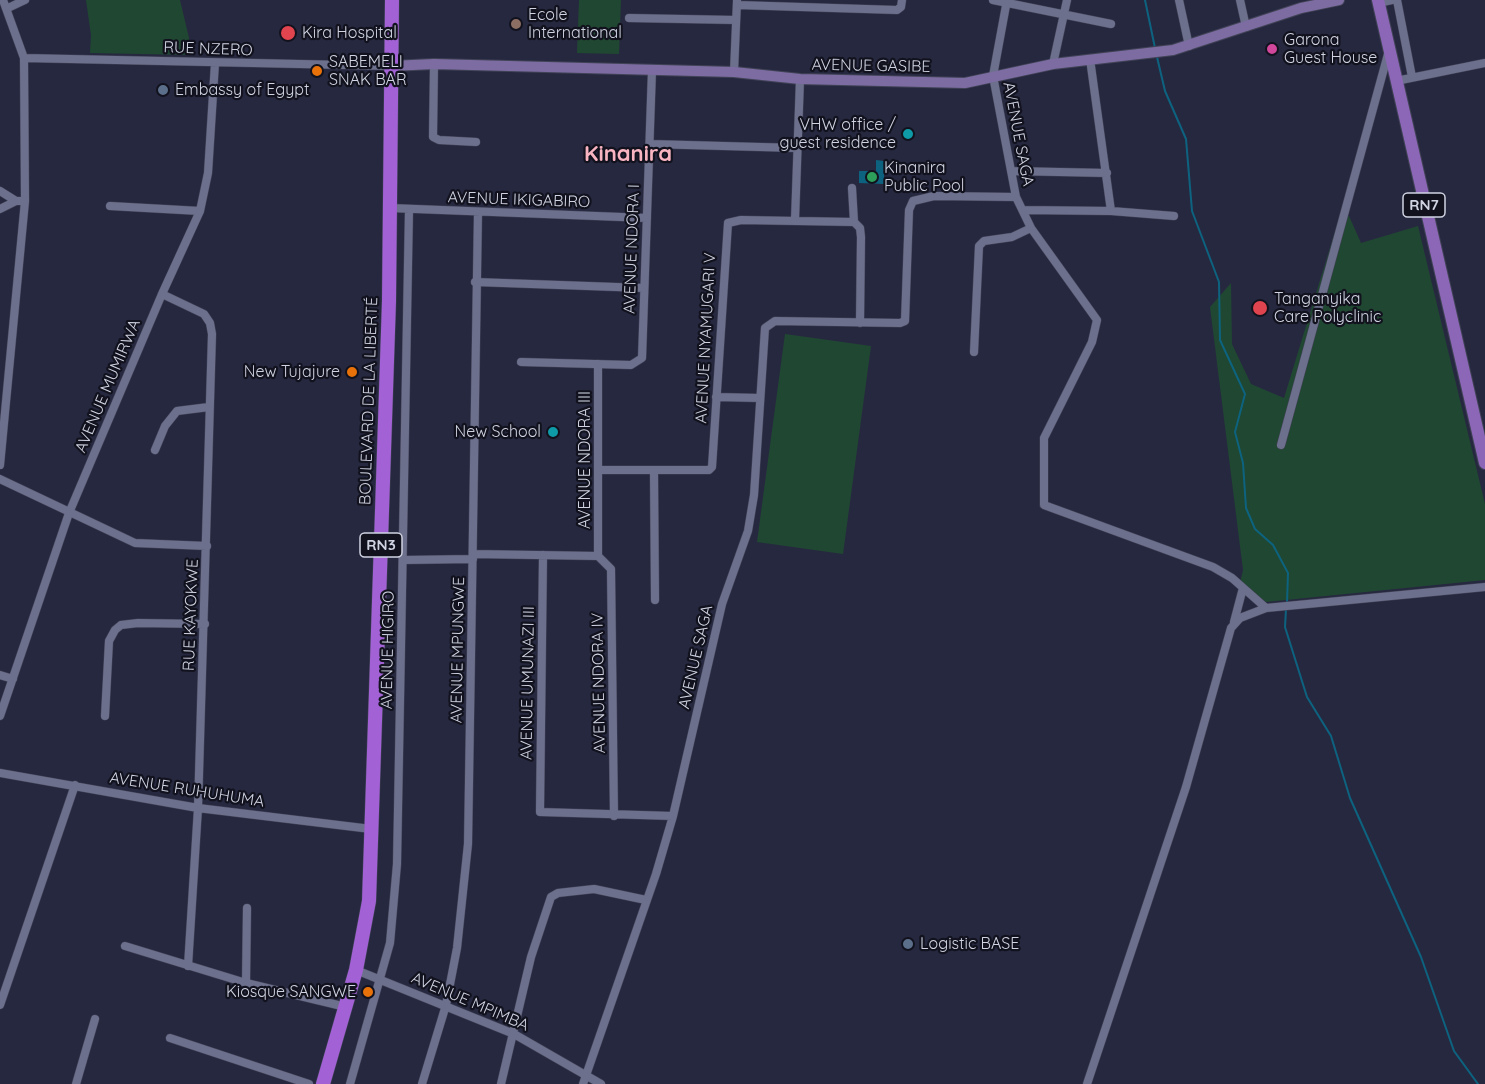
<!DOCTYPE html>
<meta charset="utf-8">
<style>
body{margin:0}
canvas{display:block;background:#262840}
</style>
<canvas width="1485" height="1084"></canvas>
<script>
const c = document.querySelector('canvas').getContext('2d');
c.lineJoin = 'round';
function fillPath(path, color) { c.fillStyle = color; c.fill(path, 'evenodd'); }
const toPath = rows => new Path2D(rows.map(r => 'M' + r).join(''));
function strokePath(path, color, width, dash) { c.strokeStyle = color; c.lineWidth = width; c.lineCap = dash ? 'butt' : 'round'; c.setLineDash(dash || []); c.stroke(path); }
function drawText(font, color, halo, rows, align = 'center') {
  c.font = font + ' Quicksand,sans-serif'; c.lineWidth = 4.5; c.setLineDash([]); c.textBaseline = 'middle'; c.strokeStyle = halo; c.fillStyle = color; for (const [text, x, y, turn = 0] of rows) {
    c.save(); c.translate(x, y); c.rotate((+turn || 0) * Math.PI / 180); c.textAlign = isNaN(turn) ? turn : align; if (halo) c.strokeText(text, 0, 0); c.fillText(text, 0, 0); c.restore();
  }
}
const green = toPath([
 [86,0,180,0,193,55,90,53,91,35],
 [579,0,621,0,619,54,577,53],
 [1340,215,1349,216,1361,243,1418,226,1485,504,1485,580,1266,602,1240,583,1243,570,1210,307,1231,283,1232,344,1251,384,1284,398],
 [785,334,871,346,843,554,757,542]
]);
const water = toPath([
 [876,160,884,161,884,184,859,183,859,171,876,171]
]);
const stream = toPath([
 [1145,0,1155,48],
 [1157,57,1165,91,1186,139,1192,211,1219,282,1220,340,1245,394,1235,432,1243,463,1246,508,1255,529,1273,545,1288,573,1287,603],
 [1286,609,1285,627,1307,697,1331,736,1350,798,1421,957,1454,1051,1478,1084]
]);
const street = toPath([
 [993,0,1111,24],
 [1007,0,993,76,1016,197,1031,228,1097,320,1092,342,1044,438,1044,505,1213,567,1232,578,1266,608,1485,587],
 [1179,0,1189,46],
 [1240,0,1246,27],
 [1397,0,1412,77],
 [1378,3,1392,0],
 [737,5,897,10,901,7,902,0],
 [8,8,25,0],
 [629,18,736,20],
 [24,58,391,66],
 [1090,59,1111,211],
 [434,64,433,137,439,140,476,142],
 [1053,64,1067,0],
 [734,72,737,1],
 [1396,81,1485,63],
 [650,144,797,148],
 [1011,171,1107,173],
 [852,188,854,222,860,228,861,237,860,323],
 [0,191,16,201,25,201],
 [110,206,200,211],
 [390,208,647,218],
 [0,209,16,201],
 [1023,210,1111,211,1174,216],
 [795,220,800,79],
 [475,282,644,288],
 [162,294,204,314,210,323,212,334,198,808,188,966],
 [974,352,979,246,984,241,1012,237,1031,228],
 [521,362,631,365,642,358,652,70],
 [716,397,760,398],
 [1281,445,1388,54],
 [155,450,165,426,177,411,209,407],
 [0,465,25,201,24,58,3,0],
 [599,470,709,470,712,467,728,223,741,220,854,222],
 [654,471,655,600],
 [0,479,135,543,207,546],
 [473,554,598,556],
 [543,555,540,812,673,816],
 [598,556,611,569,614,816],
 [598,556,598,364],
 [403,560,473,559],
 [1234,622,1243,588],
 [0,675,13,679],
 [0,716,69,513,162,294,200,211,208,173,215,63],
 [105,716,109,641,115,630,121,625,138,623,205,624],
 [0,773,198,808,371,829],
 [125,946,246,983,346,1007],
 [356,970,514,1034,601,1084],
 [246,983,247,908],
 [0,1005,75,785],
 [170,1038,309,1084],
 [76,1084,95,1019],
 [350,1084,390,943,397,864,409,210],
 [422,1084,446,1005,457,948,468,844,478,212],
 [501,1084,531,957,551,897,558,893,594,889,646,900],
 [583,1084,656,874,673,816,722,604,748,531,754,495,765,328,775,321,900,323,905,321,909,210,913,201,934,196,1016,197],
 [1087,1084,1186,787,1231,628,1240,618,1266,608]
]);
const secondary = toPath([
 [391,66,434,64,734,72,800,79,965,83,1053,64,1173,50,1301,8,1339,0]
]);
const primary = toPath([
 [1378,0,1485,463]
]);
const highway = toPath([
 [323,1084,356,970,369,901,389,301,392,0]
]);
const markers = [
 [516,24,6,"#8d6e63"],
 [288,33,8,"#e0444e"],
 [1272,49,6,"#d1479c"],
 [317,71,6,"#e8710a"],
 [163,90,6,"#5c6f8a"],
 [908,134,6,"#0f9aa8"],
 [872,177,6,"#2e9e5b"],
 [1260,308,8,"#e0444e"],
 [352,372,6,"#e8710a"],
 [553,432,6,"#0f9aa8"],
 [908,944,6,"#5c6f8a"],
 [368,992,6,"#e8710a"]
];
const shields = [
 [1424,205,42],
 [381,545,42]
];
const shieldNames = [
 ["RN7",1424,205],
 ["RN3",381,545]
];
const poiNames = [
 ["Ecole",528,15],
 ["International",528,33],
 ["Kira Hospital",302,33],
 ["Garona",1284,40],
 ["Guest House",1284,58],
 ["SABEMELI",329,62],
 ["SNAK BAR",329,80],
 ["Embassy of Egypt",175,90],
 ["VHW office /",896,125,"right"],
 ["guest residence",896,143,"right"],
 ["Kinanira",884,168],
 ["Public Pool",884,186],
 ["Tanganyika",1274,299],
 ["Care Polyclinic",1274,317],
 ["New Tujajure",340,372,"right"],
 ["New School",541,432,"right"],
 ["Logistic BASE",920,944],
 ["Kiosque SANGWE",356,992,"right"]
];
const streetNames = [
 ["RUE NZERO",208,49,2],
 ["AVENUE GASIBE",871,66,1],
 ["AVENUE SAGA",1018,134,79],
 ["AVENUE IKIGABIRO",519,200,2],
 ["AVENUE NDORA I",632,249,-88],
 ["AVENUE NYAMUGARI V",706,338,-87],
 ["AVENUE MUMIRWA",108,386,-67],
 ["BOULEVARD DE LA LIBERTÉ",369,401,-88],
 ["AVENUE NDORA III",585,460,-90],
 ["RUE KAYOKWE",191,615,-88],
 ["AVENUE HIGIRO",388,650,-89],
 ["AVENUE MPUNGWE",458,650,-89],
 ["AVENUE SAGA",696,657,-77],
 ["AVENUE UMUNAZI III",528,683,-89],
 ["AVENUE NDORA IV",599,683,-91],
 ["AVENUE RUHUHUMA",187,790,9],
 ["AVENUE MPIMBA",470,1002,23]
];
const districtNames = [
 ["Kinanira",628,154]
];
fillPath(green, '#204731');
fillPath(water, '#0d637f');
strokePath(stream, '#0d637f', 2);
strokePath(street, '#414357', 9);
strokePath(secondary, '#414357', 12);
strokePath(primary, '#414357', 14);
strokePath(highway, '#414357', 15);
strokePath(street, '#6d708c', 8);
strokePath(secondary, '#7d6ca2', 10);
strokePath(primary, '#8d67b7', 12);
strokePath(highway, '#a261d4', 14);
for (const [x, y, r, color] of markers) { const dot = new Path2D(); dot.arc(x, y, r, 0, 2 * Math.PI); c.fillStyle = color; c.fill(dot); strokePath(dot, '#11121d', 2); }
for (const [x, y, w] of shields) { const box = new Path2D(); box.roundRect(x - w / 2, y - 12, w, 24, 4.5); c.fillStyle = '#11121d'; c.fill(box); strokePath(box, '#d0d3e2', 1.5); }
drawText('bold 15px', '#d0d3e2', null, shieldNames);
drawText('16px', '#d0d3e2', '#11121d', poiNames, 'left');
drawText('16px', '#d0d3e2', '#11121d', streetNames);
drawText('bold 22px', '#f8b5c1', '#11121d', districtNames);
</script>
